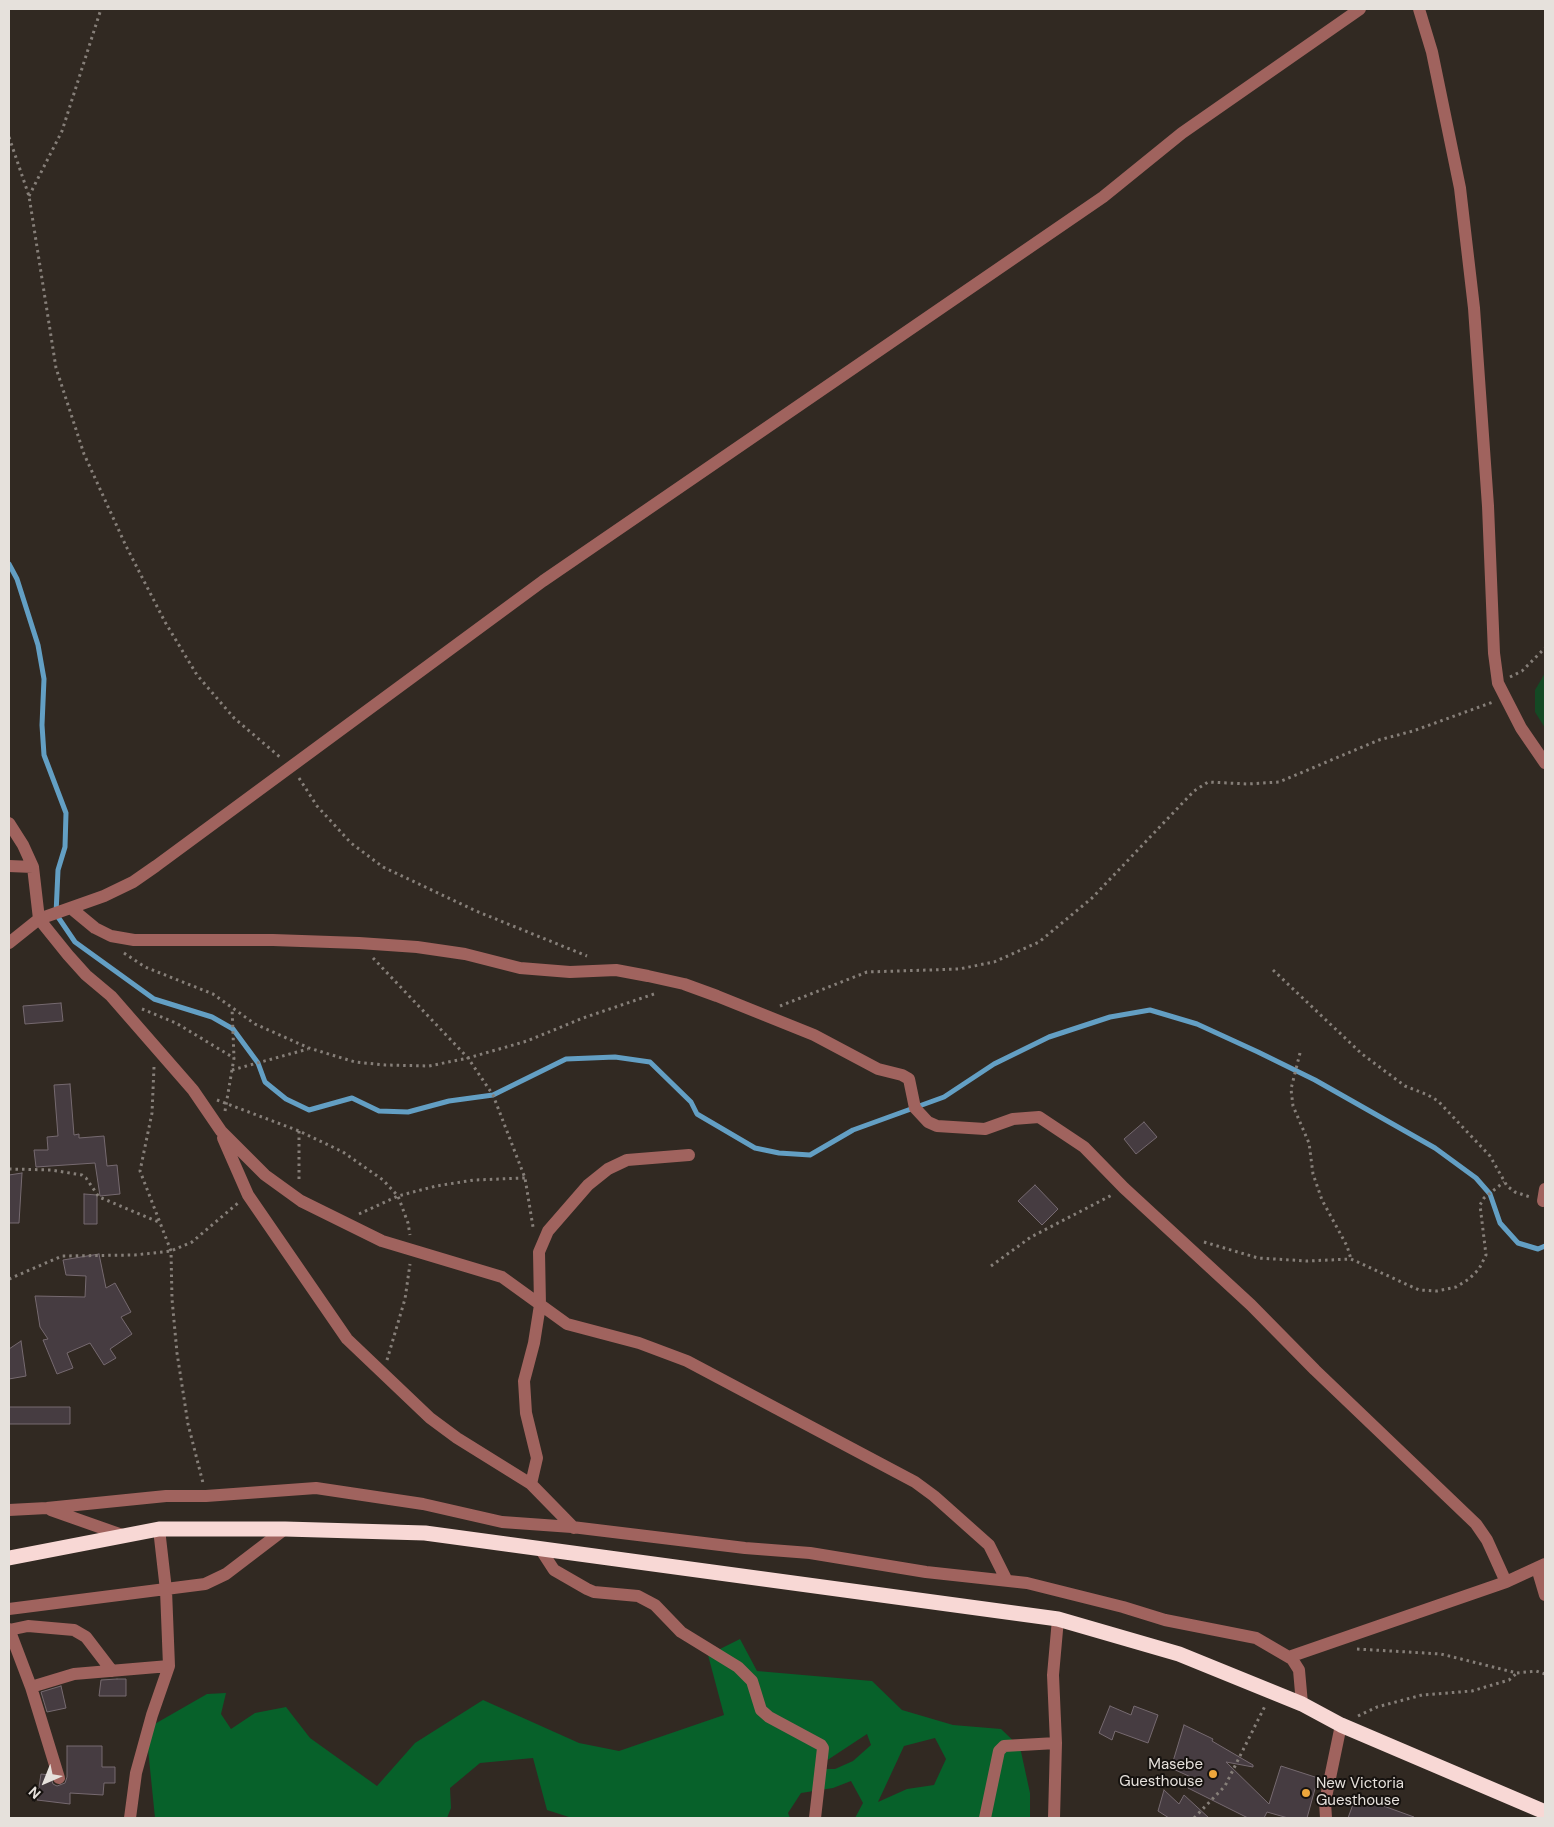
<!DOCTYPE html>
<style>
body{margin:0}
#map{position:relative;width:1554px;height:1827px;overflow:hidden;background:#312922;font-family:"DM Sans",sans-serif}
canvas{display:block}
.frame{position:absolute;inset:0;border:10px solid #e6e1dc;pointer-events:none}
.north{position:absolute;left:20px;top:1757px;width:50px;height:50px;-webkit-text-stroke:4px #16120f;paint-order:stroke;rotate:224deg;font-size:14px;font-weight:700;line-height:20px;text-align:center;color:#e6e1dc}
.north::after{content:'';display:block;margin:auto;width:18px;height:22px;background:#e6e1dc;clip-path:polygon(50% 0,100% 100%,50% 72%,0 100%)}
</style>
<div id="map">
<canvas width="1554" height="1827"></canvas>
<div class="frame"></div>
<div class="north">N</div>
</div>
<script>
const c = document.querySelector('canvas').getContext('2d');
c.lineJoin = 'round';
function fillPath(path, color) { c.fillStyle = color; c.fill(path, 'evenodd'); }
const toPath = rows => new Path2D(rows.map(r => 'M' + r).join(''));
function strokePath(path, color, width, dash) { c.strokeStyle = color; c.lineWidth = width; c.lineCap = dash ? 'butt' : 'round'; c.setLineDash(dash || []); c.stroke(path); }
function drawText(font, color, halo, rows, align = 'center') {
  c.font = font + ' "DM Sans",sans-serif'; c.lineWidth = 4; c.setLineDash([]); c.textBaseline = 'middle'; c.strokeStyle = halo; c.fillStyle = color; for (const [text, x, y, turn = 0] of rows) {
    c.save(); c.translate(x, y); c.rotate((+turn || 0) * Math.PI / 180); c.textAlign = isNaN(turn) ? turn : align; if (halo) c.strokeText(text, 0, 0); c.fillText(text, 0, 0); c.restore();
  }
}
const green = toPath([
 [1545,673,1545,728,1535,712,1535,690]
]);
const forest = toPath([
 [740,1639,757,1671,872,1681,902,1710,953,1725,1001,1729,1020,1747,1030,1793,1030,1818,855,1818,863,1803,851,1781,833,1788,801,1793,788,1813,790,1818,572,1818,547,1810,533,1758,480,1763,450,1788,451,1808,447,1818,155,1818,146,1729,207,1694,226,1693,221,1714,231,1729,255,1713,286,1707,310,1738,377,1786,415,1743,483,1700,579,1743,619,1751,724,1715,708,1655],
 [867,1734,871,1745,853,1761,835,1769,823,1769,826,1761],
 [935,1738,946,1759,934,1785,907,1789,878,1802,904,1746]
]);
const stream = toPath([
 [9,564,17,579,38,645,44,679,42,725,44,755,66,813,65,847,58,870,56,914,75,942,154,999,212,1017,233,1029,258,1063,265,1082,286,1099,309,1110,352,1098,379,1111,408,1112,449,1101,493,1095,566,1059,615,1057,650,1062,691,1102,697,1114,755,1148,779,1153,810,1155,853,1130,944,1097,994,1064,1049,1037,1110,1017,1150,1010,1197,1024,1258,1052,1315,1080,1435,1148,1476,1178,1490,1194,1500,1223,1518,1243,1538,1249,1545,1246]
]);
const building = toPath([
 [61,1003,63,1021,25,1024,23,1006,61,1003],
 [70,1084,74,1135,79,1134,79,1138,104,1136,107,1166,117,1165,120,1194,100,1196,95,1163,36,1167,34,1150,48,1150,47,1137,58,1136,54,1085,70,1084],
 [1144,1122,1157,1137,1136,1154,1124,1139,1144,1122],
 [22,1173,19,1223,9,1223,9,1175,22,1173],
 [1035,1185,1058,1209,1042,1225,1018,1201,1035,1185],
 [84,1194,97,1195,97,1224,84,1224,84,1194],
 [99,1254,106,1288,115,1283,131,1312,121,1317,132,1334,110,1349,116,1358,104,1365,90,1343,67,1353,73,1368,57,1374,43,1340,48,1339,40,1327,35,1296,85,1297,86,1276,66,1275,63,1260,99,1254],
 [21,1341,26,1376,9,1379,9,1349,21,1341],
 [9,1407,70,1407,70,1424,9,1424,9,1407],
 [117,1679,126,1679,126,1696,99,1696,101,1680,117,1679],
 [61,1686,66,1708,47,1712,41,1692,61,1686],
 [1110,1706,1131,1715,1134,1706,1158,1715,1148,1743,1115,1731,1112,1740,1099,1733,1110,1706],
 [1184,1725,1213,1739,1212,1741,1253,1765,1253,1767,1226,1762,1269,1804,1281,1766,1318,1778,1307,1818,1288,1818,1267,1812,1264,1818,1248,1818,1188,1788,1193,1778,1171,1768,1184,1725],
 [67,1746,102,1746,102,1767,115,1767,115,1783,104,1783,103,1795,70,1793,70,1804,37,1800,41,1774,50,1775,53,1784,57,1786,65,1783,67,1777,67,1746],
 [1164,1790,1179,1804,1184,1795,1209,1818,1169,1818,1158,1811,1164,1790],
 [1356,1796,1414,1817,1414,1818,1348,1818,1356,1796]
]);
const path = toPath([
 [9,137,29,196,56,368,84,454,126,546,165,622,197,675,234,718,281,758],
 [29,196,62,131,101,9],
 [1510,677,1522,671,1545,648],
 [299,778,317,806,351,843,383,867,476,911,587,956],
 [124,953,145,967,213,994,255,1024,309,1048,355,1062,385,1065,429,1066,468,1058,527,1041,583,1018,657,993],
 [373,958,468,1058,493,1095,525,1178,533,1227],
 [1273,970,1362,1054,1405,1086,1428,1095,1438,1101,1490,1156,1507,1186,1515,1192,1530,1197],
 [780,1006,867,972,959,969,994,962,1039,942,1092,898,1194,791,1208,782,1248,784,1279,782,1379,740,1413,731,1493,702],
 [142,1009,176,1023,234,1058],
 [1300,1053,1291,1089,1293,1106,1309,1143,1313,1174,1322,1200,1347,1246,1351,1259],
 [154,1067,152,1113,140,1171,171,1251,172,1299,177,1353,188,1424,203,1483],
 [232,1070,308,1049],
 [217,1100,299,1131,343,1152,383,1180,398,1196,408,1223,410,1235],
 [225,1111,234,1058,232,1008],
 [299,1131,299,1183],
 [9,1169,51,1170,82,1175,86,1178,99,1197,161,1223],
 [359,1214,398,1196,436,1186,474,1180,525,1178],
 [1204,1242,1258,1258,1307,1261,1351,1259,1419,1290,1437,1291,1456,1287,1469,1279,1479,1269,1486,1255,1480,1205,1484,1198,1504,1182],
 [991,1266,1031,1237,1112,1195],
 [9,1279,62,1256,135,1255,171,1251,192,1242,238,1203],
 [387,1360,405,1299,410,1264],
 [1357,1649,1441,1654,1517,1673,1536,1671,1545,1674],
 [1358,1716,1377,1707,1422,1695,1472,1691,1509,1680,1517,1673],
 [1194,1818,1225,1786,1266,1704]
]);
const minor = toPath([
 [1419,9,1432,52,1460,188,1474,308,1488,506,1494,653,1498,683,1521,728,1545,763],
 [9,823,23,845,33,867,39,919,68,955,86,975,111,996,193,1090,221,1131,265,1175,301,1201,382,1241,502,1277,567,1324,639,1343,687,1361,915,1482,934,1496,989,1545,1006,1579],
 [9,866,33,867],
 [72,909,95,928,111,936,134,940,273,940,359,943,417,947,465,954,520,968,570,972,616,970,648,976,684,984,717,996,814,1035,878,1069,902,1075,909,1079,915,1108,928,1122,937,1126,985,1129,1013,1119,1039,1117,1084,1147,1124,1188,1251,1305,1315,1370,1476,1524,1487,1540,1506,1582],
 [9,943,39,919,104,896,133,882,156,866,543,581,1103,197,1182,133,1360,9],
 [223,1138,248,1195,347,1339,430,1418,457,1438,531,1484,574,1528],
 [1543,1201,1545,1189],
 [531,1484,537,1458,526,1413,524,1381,534,1343,540,1305,539,1252,548,1231,588,1185,608,1169,627,1160,689,1155],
 [9,1510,47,1508,166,1496,206,1496,316,1488,423,1504,502,1522,572,1527,745,1548,810,1553,926,1572,1027,1583,1123,1607,1165,1620,1256,1638,1292,1659,1299,1670,1302,1704],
 [51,1510,122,1535],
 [541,1550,554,1570,587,1589,594,1592,638,1596,655,1605,681,1632,738,1667,752,1681,761,1710,769,1717,821,1745,823,1748,815,1818],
 [1537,1568,1545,1595],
 [9,1609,205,1584,226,1574,285,1529],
 [9,1629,31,1687,59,1778],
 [9,1630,28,1626,74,1630,86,1637,112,1671],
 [1289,1657,1506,1582,1545,1564],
 [31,1687,74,1674,169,1666],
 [130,1818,136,1773,152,1715,169,1666,166,1590,159,1529],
 [985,1818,999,1751,1004,1746,1056,1743],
 [1054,1818,1056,1743,1053,1675,1058,1619],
 [1326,1818,1325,1802,1341,1725]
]);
const highway = toPath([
 [9,1558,159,1529,285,1529,425,1533,1058,1619,1179,1654,1302,1704,1341,1725,1545,1812]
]);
const markers = [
 [1213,1774,5,"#eea73c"],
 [1306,1793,5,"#eea73c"]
];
const poiNames = [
 ["Masebe",1203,1765],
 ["Guesthouse",1203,1782],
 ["New Victoria",1316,1784,"left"],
 ["Guesthouse",1316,1801,"left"]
];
fillPath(green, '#144924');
fillPath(forest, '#07612a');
strokePath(stream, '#639fc4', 5);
fillPath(building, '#463c41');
strokePath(building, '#766a70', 1);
strokePath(path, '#867f79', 3, [2.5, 4]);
strokePath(minor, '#a0635e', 12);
strokePath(highway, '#f8d8d5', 15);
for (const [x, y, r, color] of markers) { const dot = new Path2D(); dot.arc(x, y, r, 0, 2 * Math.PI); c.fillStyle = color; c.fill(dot); strokePath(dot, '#16120f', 2); }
drawText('15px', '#e6e1dc', '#16120f', poiNames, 'right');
</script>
